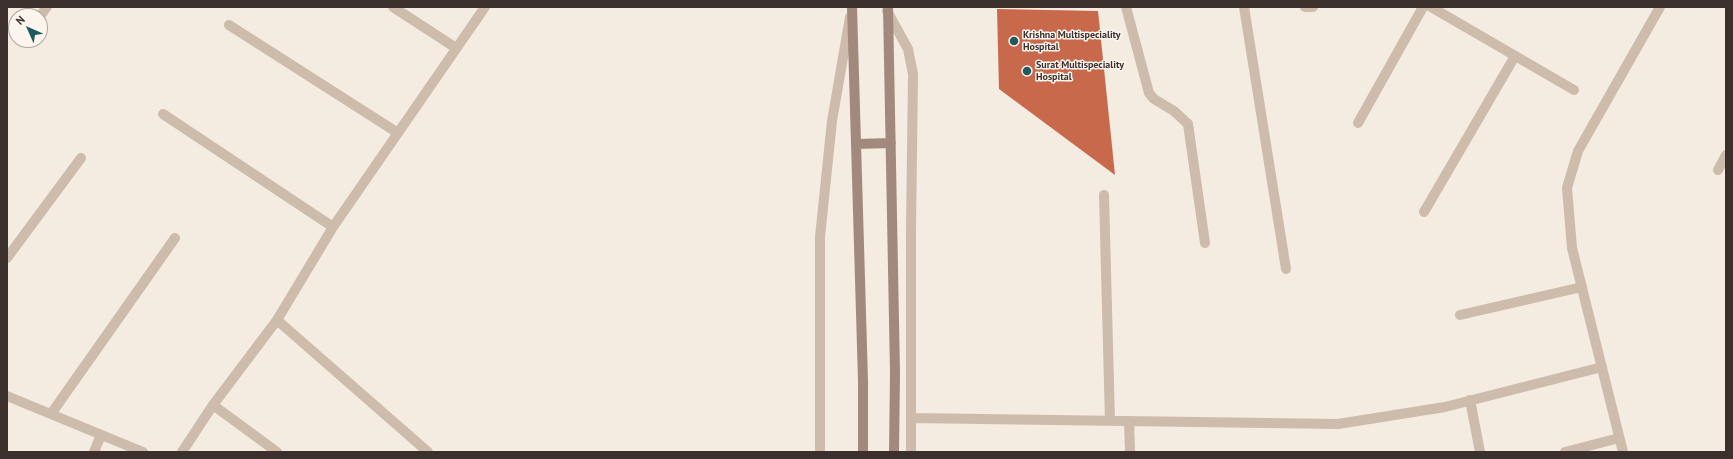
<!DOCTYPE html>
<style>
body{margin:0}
#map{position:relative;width:1733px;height:459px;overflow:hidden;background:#f4ebe1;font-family:"PT Sans",sans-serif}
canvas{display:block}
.frame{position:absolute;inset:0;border:8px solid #3b302b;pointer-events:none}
.north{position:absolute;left:8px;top:8px;width:40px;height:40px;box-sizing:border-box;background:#fbf5ee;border:1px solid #aea6a0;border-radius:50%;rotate:315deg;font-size:11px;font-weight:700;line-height:16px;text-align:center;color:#3b302b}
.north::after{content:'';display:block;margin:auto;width:14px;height:18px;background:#1f5a5e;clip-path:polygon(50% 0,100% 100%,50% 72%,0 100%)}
</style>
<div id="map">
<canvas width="1733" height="459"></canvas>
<div class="frame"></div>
<div class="north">N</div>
</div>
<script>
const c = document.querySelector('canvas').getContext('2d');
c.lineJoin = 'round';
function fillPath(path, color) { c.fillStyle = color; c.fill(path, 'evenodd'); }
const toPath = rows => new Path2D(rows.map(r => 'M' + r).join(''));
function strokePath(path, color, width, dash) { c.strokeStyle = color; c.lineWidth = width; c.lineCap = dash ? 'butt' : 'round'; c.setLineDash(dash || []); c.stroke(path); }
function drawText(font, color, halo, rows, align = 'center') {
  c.font = font + ' "PT Sans",sans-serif'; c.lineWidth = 3; c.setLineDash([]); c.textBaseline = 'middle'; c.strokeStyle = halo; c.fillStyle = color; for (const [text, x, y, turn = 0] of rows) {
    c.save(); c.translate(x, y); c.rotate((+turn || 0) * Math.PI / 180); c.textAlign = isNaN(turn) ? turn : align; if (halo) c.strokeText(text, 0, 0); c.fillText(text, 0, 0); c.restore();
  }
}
const building = toPath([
 [997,9,1098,11,1115,175,999,89]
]);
const service = toPath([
 [1460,315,1582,287]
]);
const minor = toPath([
 [393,7,456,48],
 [1126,7,1149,93,1154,99,1174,111,1188,124,1205,243],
 [1244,7,1286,269],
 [1305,7,1313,7],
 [1431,7,1574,90],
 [887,11,908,49,913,74,911,230,911,452],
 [40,16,47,7],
 [229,25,398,133],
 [163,114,333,227],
 [1358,123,1423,7],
 [1718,170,1726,155],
 [1104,195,1110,421],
 [1424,212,1515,56],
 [7,258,81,158],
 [277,320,428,452],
 [7,396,143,452],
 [1470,400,1480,452],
 [213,405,277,452],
 [51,414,175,238],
 [911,418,1338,424,1445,407,1602,367],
 [1129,421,1130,452],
 [94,452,101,435],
 [182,452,213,405,277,320,333,227,485,7],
 [820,452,820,237,832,121,850,17],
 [1565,452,1619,438],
 [1623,452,1572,248,1567,188,1578,151,1660,7]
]);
const secondary = toPath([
 [852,7,863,381,863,452],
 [888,7,895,373,894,452],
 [856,144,891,143]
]);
const markers = [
 [1014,41,5,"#1f5a5e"],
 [1027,71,5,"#1f5a5e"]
];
const poiNames = [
 ["Krishna Multispeciality",1023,35],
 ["Hospital",1023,47],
 ["Surat Multispeciality",1036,65],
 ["Hospital",1036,77]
];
fillPath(building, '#c8694b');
strokePath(service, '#cdbbac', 10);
strokePath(minor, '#cdbbac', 10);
strokePath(secondary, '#a18a7d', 10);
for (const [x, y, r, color] of markers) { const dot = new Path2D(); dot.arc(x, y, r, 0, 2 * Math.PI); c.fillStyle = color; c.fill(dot); strokePath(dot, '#fbf5ee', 1.5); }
drawText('bold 10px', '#3b302b', '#fbf5ee', poiNames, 'left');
</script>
